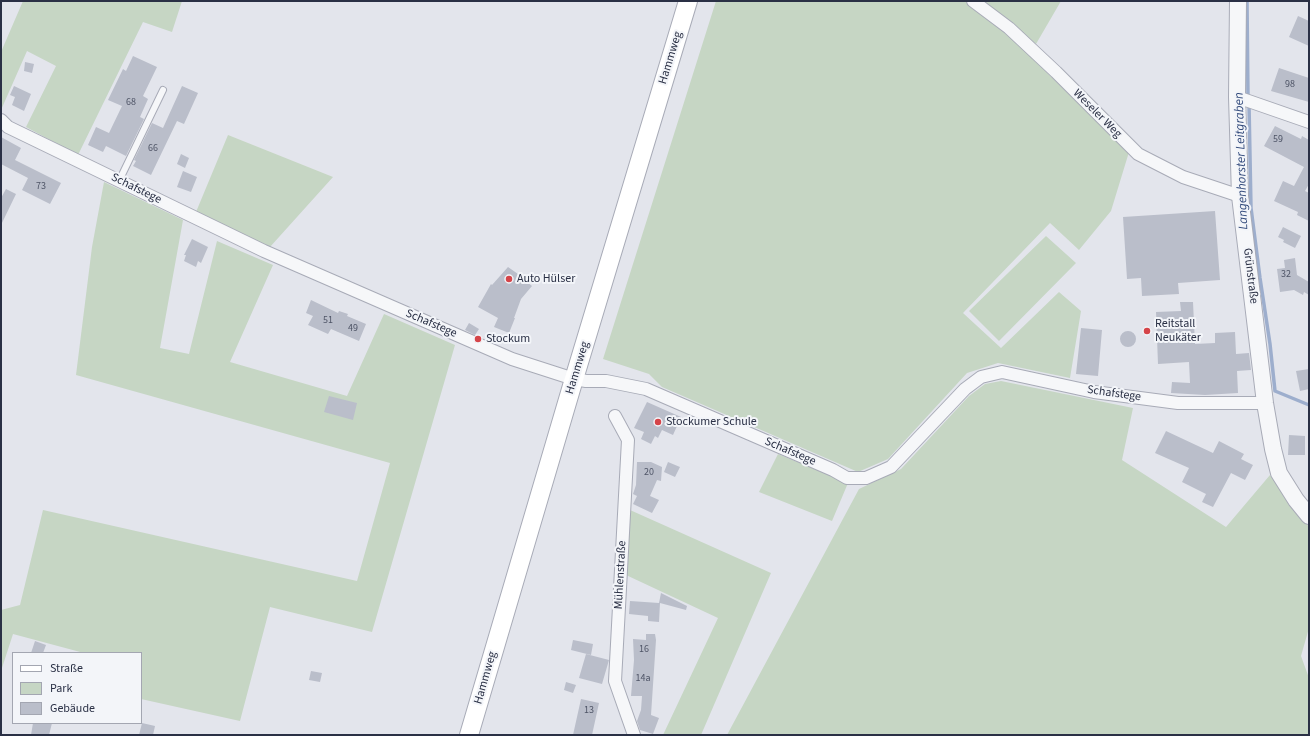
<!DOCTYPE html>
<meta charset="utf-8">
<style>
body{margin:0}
#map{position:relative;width:1310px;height:736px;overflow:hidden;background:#e3e5ec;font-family:"Source Sans 3",sans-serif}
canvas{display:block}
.frame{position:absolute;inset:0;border:2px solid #2a3045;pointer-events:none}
.legend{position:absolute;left:12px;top:652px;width:130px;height:72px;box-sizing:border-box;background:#f3f5f9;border:1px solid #a3a6b1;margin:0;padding:5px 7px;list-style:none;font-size:12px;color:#2a3045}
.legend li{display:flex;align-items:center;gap:8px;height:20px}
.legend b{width:20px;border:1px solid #a3a6b1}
</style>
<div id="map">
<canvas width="1310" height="736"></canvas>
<div class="frame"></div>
<ul class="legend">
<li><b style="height:5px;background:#fff"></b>Straße</li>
<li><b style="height:11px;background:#c6d6c4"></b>Park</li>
<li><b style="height:11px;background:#babeca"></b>Gebäude</li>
</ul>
</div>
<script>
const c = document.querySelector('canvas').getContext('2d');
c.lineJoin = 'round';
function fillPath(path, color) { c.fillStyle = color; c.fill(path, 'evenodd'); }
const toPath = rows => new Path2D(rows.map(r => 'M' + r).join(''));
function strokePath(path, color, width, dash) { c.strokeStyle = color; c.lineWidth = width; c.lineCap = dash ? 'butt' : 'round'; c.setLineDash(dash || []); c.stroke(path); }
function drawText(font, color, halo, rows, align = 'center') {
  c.font = font + ' "Source Sans 3",sans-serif'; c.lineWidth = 4; c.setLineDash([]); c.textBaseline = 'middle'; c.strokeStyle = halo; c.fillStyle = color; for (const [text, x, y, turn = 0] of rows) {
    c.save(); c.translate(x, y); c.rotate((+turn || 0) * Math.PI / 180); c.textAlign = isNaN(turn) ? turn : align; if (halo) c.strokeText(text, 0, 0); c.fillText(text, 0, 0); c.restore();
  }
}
const green = toPath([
 [23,1,182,1,172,32,143,22,78,155,26,127,56,66,27,51,1,110,1,52],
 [716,1,965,1,1004,31,1129,152,1111,211,1079,250,1050,223,963,313,1001,348,1059,292,1081,311,1070,378,998,363,967,373,888,459,858,472,662,387,649,374,603,359],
 [981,1,1061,1,1036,44],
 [228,135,333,177,270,247,220,226,196,212],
 [104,182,183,220,160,348,189,354,217,241,273,265,230,362,347,396,384,314,455,345,372,632,270,607,240,721,141,699,141,653,84,653,13,634,1,671,1,610,20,605,43,510,357,581,390,463,76,375,92,247],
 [1046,236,1076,263,999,341,969,311],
 [1001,381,1133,408,1122,460,1226,527,1270,475,1309,527,1309,628,1301,656,1309,678,1309,735,727,735,859,489,901,469,969,396,985,384],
 [778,454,848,483,832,521,759,492],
 [630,510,771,573,701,735,663,735,718,618,626,575]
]);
const stream = toPath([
 [1247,1,1248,98],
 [1249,104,1251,208,1260,278,1270,344,1275,391,1309,405]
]);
const building = toPath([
 [1298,16,1309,21,1309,46,1289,37],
 [133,56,157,67,143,96,148,99,140,117,144,119,126,156,106,146,103,152,88,145,96,127,109,133,122,106,108,100,123,69,126,71],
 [25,62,34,64,32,73,24,71],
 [1279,68,1309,78,1309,102,1271,91],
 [14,86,31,94,24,111,12,105,15,97,10,95],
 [182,86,198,93,184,124,177,121,151,175,133,166,136,161,134,160,152,123,163,128],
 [1275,126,1301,139,1302,136,1309,140,1309,184,1305,191,1309,193,1309,221,1297,215,1298,212,1274,201,1283,181,1294,186,1304,167,1264,146],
 [1,137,21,148,15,160,61,183,50,204,22,190,28,178,1,164],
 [181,154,189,158,185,168,177,164],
 [183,171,197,177,191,192,177,187],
 [6,189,16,194,1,225,1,198],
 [1215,211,1220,280,1178,283,1179,294,1142,296,1141,278,1127,279,1123,217],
 [1283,227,1301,236,1295,248,1283,242,1284,240,1278,237],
 [192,239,208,247,201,263,198,261,196,267,184,261,186,255,184,255],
 [1295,258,1297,275,1309,282,1309,295,1304,292,1303,295,1294,290,1280,292,1277,269,1285,268,1284,260],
 [508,267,528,281,527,282,532,286,521,299,514,318,515,318,509,333,494,327,498,318,478,307,491,284,492,285],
 [311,300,338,313,339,311,348,314,347,316,366,324,359,341,331,329,328,334,308,325,313,316,306,313],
 [1180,302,1193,302,1195,344,1215,343,1215,333,1235,332,1236,354,1249,353,1251,370,1237,371,1238,393,1205,395,1171,393,1172,382,1190,383,1189,362,1158,364,1156,312,1181,311],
 [469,323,479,329,475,335,465,330],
 [1081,328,1102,330,1098,376,1076,374],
 '1120 339a8 8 0 1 1 16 0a8 8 0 1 1-16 0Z',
 [1309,369,1309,389,1300,391,1296,371],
 [329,396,357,403,353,420,324,412],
 [647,402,681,417,673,435,662,430,658,438,655,436,651,444,641,439,644,432,634,428],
 [1166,431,1213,453,1219,441,1244,454,1241,459,1253,465,1245,480,1231,473,1213,507,1202,502,1206,494,1182,482,1189,468,1155,453],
 [1289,435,1305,436,1305,455,1288,455],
 [637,462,651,462,662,467,661,481,657,480,650,496,659,500,652,513,633,504,637,496,633,494,636,485],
 [668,462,680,467,675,477,664,472],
 [661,593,687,606,686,610,660,603,659,622,648,621,648,616,629,614,630,601,659,603],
 [646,634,655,634,656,640,651,715,659,718,653,734,640,730,637,721,641,710,642,696,631,696,634,660,633,639,646,640],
 [573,640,593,644,591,655,571,650],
 [35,641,46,645,43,653,31,653],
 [586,654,609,660,602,684,579,678],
 [311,671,322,673,320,682,309,680],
 [566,682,576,685,573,693,564,690],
 [581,699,599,703,592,735,573,735],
 [33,723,52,723,49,735,31,735],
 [142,723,155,726,153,735,139,735]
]);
const service = toPath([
 [119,181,163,90]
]);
const minor = toPath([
 [973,1,1009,28,1056,72,1138,154,1183,177,1240,196],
 [1237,97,1309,122],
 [1,120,8,127,264,251,512,359,574,379,586,381,606,381,646,389,833,470,847,478,866,478,891,467,965,389,981,377,1002,372,1094,392,1178,403,1265,403],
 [615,416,628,440,615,681,634,735]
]);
const tertiary = toPath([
 [1238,1,1237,97,1240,196,1265,403,1273,449,1279,473,1296,500,1309,516]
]);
const secondary = toPath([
 [469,735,574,379,688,1]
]);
const markers = [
 [509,279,4,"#d54449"],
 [1147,331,4,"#d54449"],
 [478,339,4,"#d54449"],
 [658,422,4,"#d54449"]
];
const numberNames = [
 ["98",1290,85],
 ["68",131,103],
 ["59",1278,140],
 ["66",153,149],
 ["73",41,187],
 ["32",1286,275],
 ["51",328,321],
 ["49",353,329],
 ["20",649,473],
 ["16",644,650],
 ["14a",643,679],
 ["13",589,711]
];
const streetNames = [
 ["Hammweg",671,58,-73],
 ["Weseler Weg",1097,114,45],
 ["Schafstege",136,189,26],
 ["Grünstraße",1250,276,83],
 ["Schafstege",431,324,23],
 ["Hammweg",578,368,-73],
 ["Schafstege",1114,394,8],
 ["Schafstege",790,452,23],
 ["Mühlenstraße",621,575,-87],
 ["Hammweg",486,678,-74]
];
const poiNames = [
 ["Auto Hülser",517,279],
 ["Reitstall",1155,324],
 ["Neukäter",1155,338],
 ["Stockum",486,339],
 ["Stockumer Schule",666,422]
];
const waterNames = [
 ["Langenhorster Leitgraben",1242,161,-92]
];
fillPath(green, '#c6d6c4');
strokePath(stream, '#9daecd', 3.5);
fillPath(building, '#babeca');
strokePath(service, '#a8abb7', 8);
strokePath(minor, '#a8abb7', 14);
strokePath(tertiary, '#a8abb7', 18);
strokePath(secondary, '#a8abb7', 20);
strokePath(service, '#f6f7f9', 6);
strokePath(minor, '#f6f7f9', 12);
strokePath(tertiary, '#f6f7f9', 16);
strokePath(secondary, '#fff', 18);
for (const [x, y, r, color] of markers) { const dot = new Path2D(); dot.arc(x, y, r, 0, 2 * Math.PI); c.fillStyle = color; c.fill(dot); strokePath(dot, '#f3f5f9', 1.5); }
drawText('10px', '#4e5466', null, numberNames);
drawText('12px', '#2a3045', '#f3f5f9', streetNames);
drawText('12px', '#2a3045', '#f3f5f9', poiNames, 'left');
drawText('italic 13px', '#324a7b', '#f3f5f9', waterNames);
</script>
